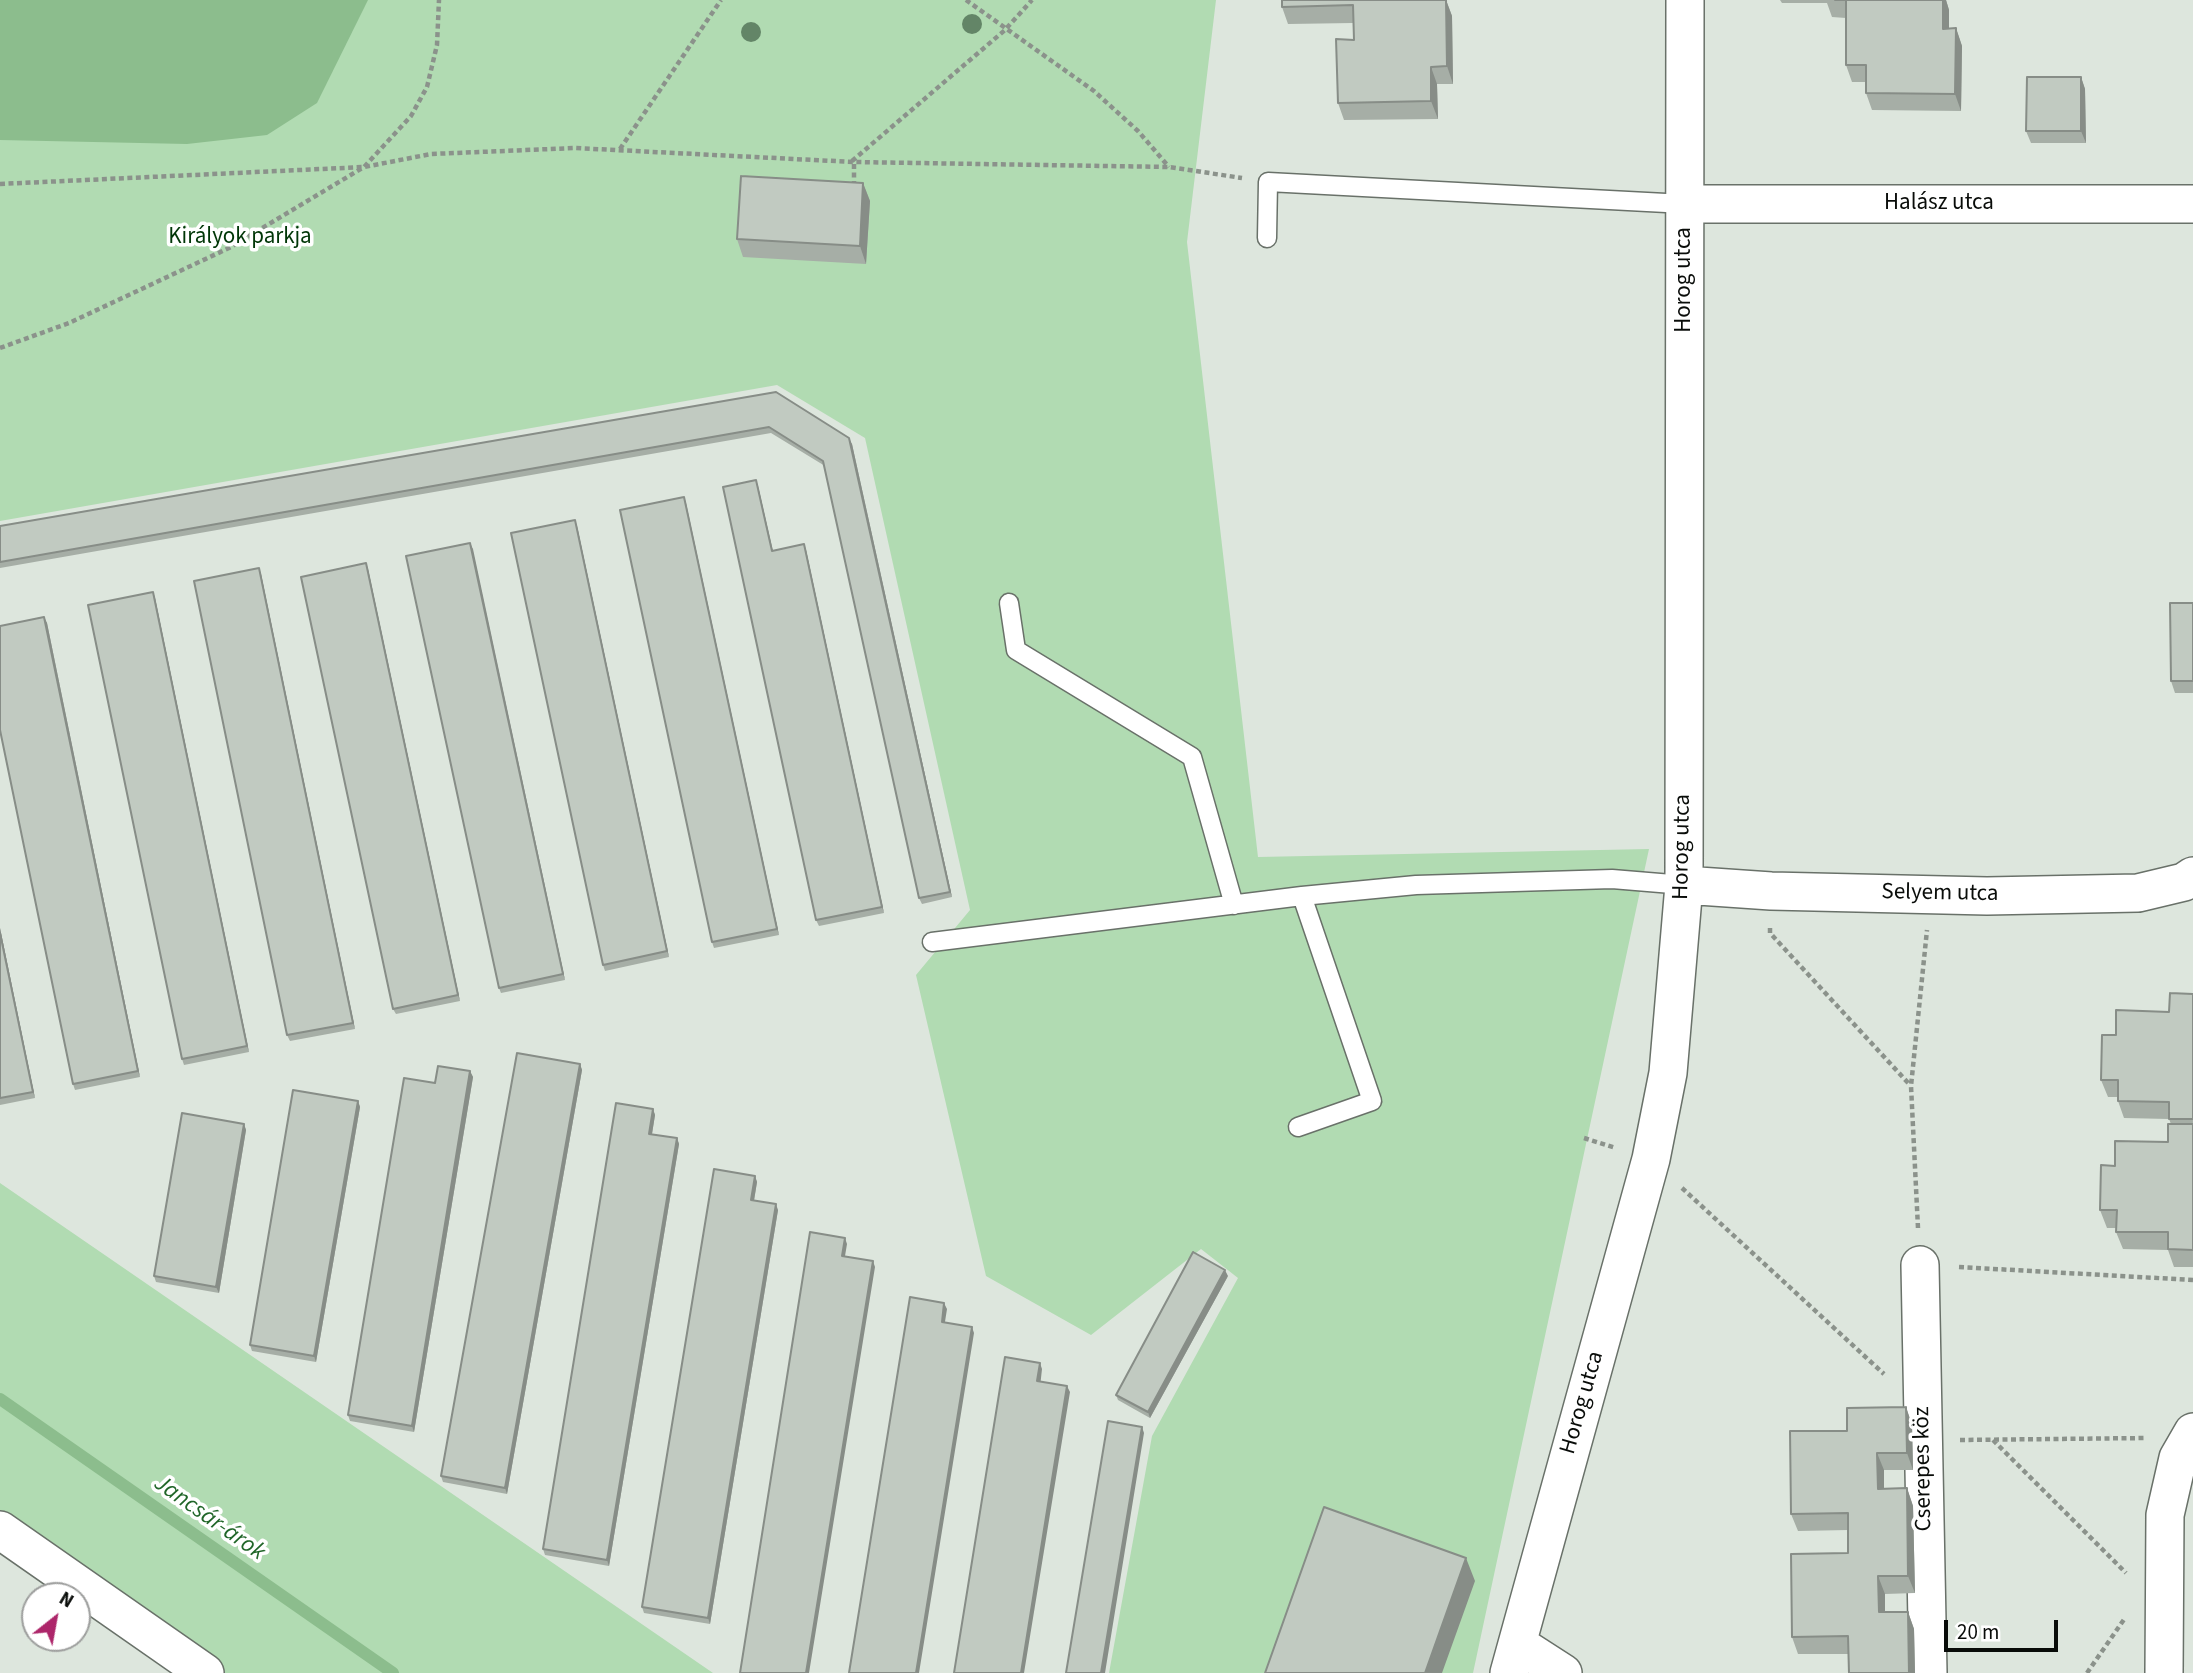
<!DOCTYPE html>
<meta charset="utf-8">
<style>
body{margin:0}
#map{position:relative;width:2193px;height:1673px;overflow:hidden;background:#dde6dd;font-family:"Source Sans 3",sans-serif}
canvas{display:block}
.north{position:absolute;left:21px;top:1582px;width:70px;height:70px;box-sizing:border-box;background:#fff;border:2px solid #9d9e9d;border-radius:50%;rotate:31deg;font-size:19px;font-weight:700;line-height:28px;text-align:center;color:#090c09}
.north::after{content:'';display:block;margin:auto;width:24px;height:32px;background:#ad266a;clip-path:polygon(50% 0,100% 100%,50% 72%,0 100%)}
.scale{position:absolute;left:1944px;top:1620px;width:114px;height:32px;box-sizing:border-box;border:4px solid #090c09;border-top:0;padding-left:9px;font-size:21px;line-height:24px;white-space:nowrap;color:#090c09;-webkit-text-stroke:5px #fff;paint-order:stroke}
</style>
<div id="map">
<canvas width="2193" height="1673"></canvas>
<div class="north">N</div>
<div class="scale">20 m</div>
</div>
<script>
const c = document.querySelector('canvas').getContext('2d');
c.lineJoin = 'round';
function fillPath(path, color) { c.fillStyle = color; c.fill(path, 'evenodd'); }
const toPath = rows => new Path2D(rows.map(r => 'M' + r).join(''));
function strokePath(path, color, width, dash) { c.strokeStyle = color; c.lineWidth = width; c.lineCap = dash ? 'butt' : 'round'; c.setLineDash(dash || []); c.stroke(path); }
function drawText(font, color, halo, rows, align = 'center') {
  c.font = font + ' "Source Sans 3",sans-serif'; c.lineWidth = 7; c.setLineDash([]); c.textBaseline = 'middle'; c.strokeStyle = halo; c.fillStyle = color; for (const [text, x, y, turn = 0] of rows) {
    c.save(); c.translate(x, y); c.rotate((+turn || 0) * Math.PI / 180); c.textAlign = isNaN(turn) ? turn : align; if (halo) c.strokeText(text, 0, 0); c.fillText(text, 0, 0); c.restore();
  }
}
const green = toPath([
 [0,0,1216,0,1187,242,1258,857,1649,849,1473,1673,1109,1673,1152,1436,1238,1278,1201,1249,1091,1335,986,1276,916,975,970,910,865,438,777,385,0,521],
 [0,1183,713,1673,173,1673,77,1607,77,1596,62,1596,0,1553]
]);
const water = toPath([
 [0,0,368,0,317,103,267,135,187,144,0,140]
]);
const stream = toPath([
 [0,1399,393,1673]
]);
const path = toPath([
 [966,0,1094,91,1138,131,1169,167],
 [620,149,721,0],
 [852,161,1005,30,1032,0],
 [0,184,364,167,431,154,575,148,854,162,1169,167,1242,178],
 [854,186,854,162],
 [0,348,69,323,229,248,364,167,411,116,427,87,437,45,439,0],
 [1770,928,1770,933,1910,1085],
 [1584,1138,1616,1148],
 [1682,1188,1884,1374],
 [1918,1228,1911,1086,1927,930],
 [1959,1267,2193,1280],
 [1960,1440,2147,1438],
 [1993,1440,2126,1573],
 [2087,1673,2125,1618]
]);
const service = toPath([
 [1267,238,1268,182,1685,204],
 [1009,603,1016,650,1192,757,1234,905],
 [932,942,1302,896,1416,885,1612,879,1684,885],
 [1298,1127,1372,1101,1302,896]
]);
const minor = toPath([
 [1685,204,2193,204],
 [1684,885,1771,891,1987,896,2138,893,2184,882,2193,876],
 [1920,1265,1928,1673],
 [0,1530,205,1673],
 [1518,1644,1563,1673],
 [1509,1673,1651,1159,1668,1073,1684,885,1685,0],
 [2164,1673,2165,1515,2178,1458,2193,1432]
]);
const trees = [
 [972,24],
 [751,32]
];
const wall = toPath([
 [1446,0,1452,16,1453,84,1437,84,1438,119,1344,120,1338,103,1354,40,1353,23,1288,24,1282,7],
 [1780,0,1946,0,1949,10,1949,29,1956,28,1962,46,1961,111,1872,110,1866,93,1866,82,1852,82,1846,65,1846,18,1832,17,1827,3,1782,3],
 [2081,77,2085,89,2086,143,2031,143,2026,131],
 [863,183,870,201,866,264,743,257,737,239],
 [776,392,852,444,952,897,922,904,919,898,825,466,771,433,0,568,0,526],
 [758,486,773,551,806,550,884,913,819,926,816,920],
 [684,497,779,935,714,948,712,942],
 [577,526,669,957,605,971,603,965],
 [470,543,565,980,501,993,499,988],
 [368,569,460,1001,396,1014,393,1009],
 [261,574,355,1029,290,1041,287,1035],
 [153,592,155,598,249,1052,184,1065,182,1059],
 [2193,603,2193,693,2175,693,2171,681],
 [44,617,47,623,140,1077,75,1090,73,1084],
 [0,928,35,1098,0,1105],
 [2193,994,2193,1267,2174,1267,2168,1250,2123,1249,2116,1232,2116,1228,2107,1228,2100,1210,2115,1166,2168,1142,2171,1124,2169,1119,2124,1118,2118,1101,2118,1097,2108,1097,2101,1080,2116,1035,2169,1012],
 [580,1064,582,1070,507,1494,443,1482,441,1476],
 [470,1071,473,1077,414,1432,350,1421,348,1415,435,1083],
 [358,1101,360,1107,316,1362,252,1351,250,1345],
 [653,1109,655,1115,652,1134,677,1138,679,1144,609,1566,545,1555,543,1549],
 [244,1124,246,1130,219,1293,156,1282,154,1276],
 [755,1176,757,1182,754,1201,778,1210,710,1624,644,1613,642,1607],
 [1228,1276,1150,1418,1118,1400,1116,1395],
 [1906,1407,1912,1425,1913,1470,1884,1470,1884,1489,1907,1488,1913,1506,1915,1593,1885,1594,1885,1612,1908,1612,1914,1629,1915,1673,1849,1673,1849,1654,1798,1654,1792,1637,1848,1553,1848,1530,1798,1531,1791,1514,1847,1431]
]);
const shadedWall = toPath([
 [1446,0,1452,16,1453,84,1447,66],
 [1943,0,1946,0,1949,10,1949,46,1943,29],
 [1956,28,1962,46,1961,111,1955,94],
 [1431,67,1437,84,1438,119,1431,101],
 [2081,77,2085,89,2086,143,2081,131],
 [863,183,870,201,866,264,860,246],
 [849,438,852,444,952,897,950,892],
 [756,480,758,486,774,557,772,551],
 [684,497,686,503,779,935,777,929],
 [575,520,577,526,669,957,667,951],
 [470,543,473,549,565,980,563,974],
 [804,544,806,550,884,913,882,907],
 [366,563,368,569,460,1001,458,995],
 [259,568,261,574,355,1029,353,1023],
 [153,592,155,598,249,1052,247,1046],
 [44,617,47,623,140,1077,138,1071],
 [0,928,35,1098,33,1092,0,933],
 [580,1064,582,1070,507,1494,505,1488],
 [470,1071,473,1077,414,1432,412,1426],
 [358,1101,360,1107,316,1362,314,1356],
 [653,1109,655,1115,651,1140,649,1134],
 [244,1124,246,1130,219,1293,216,1287],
 [677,1138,679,1144,609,1566,607,1560],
 [755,1176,757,1182,753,1206,751,1200],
 [776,1204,778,1210,710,1624,708,1618],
 [845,1238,847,1244,844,1262,842,1256],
 [873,1261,875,1267,809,1673,806,1673],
 [1225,1270,1228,1276,1150,1418,1148,1412],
 [944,1303,947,1309,944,1328,942,1322],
 [972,1327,974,1333,919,1673,916,1673],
 [1040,1363,1042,1369,1040,1387,1037,1381],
 [1067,1386,1070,1392,1024,1673,1021,1673],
 [1906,1407,1912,1425,1913,1470,1907,1453],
 [1142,1427,1144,1433,1105,1673,1101,1673],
 [1877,1453,1884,1470,1884,1506,1878,1489],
 [1907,1488,1913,1506,1915,1593,1908,1576],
 [1466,1558,1475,1581,1442,1673,1425,1673],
 [1878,1576,1885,1594,1885,1630,1879,1612],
 [1908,1612,1914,1629,1915,1673,1909,1673]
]);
const building = toPath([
 [1282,0,1446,0,1447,66,1431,67,1431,101,1338,103,1336,39,1354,40,1353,5,1282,7,1282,0],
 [1835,0,1943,0,1943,29,1956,28,1955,94,1866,93,1866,65,1846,65,1846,0,1835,0],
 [2027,77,2081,77,2081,131,2026,131,2027,77],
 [741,176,863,183,860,246,737,239,741,176],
 [776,392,849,438,950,892,919,898,823,461,769,427,0,562,0,526,776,392],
 [756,480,772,551,804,544,882,907,816,920,723,487,756,480],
 [684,497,777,929,712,942,620,510,684,497],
 [575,520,667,951,603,965,511,533,575,520],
 [470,543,563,974,499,988,406,556,470,543],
 [366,563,458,995,393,1009,301,577,366,563],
 [259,568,353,1023,287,1035,194,581,259,568],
 [153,592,247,1046,182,1059,88,605,153,592],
 [2170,603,2193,603,2193,681,2171,681,2170,603],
 [44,617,138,1071,73,1084,0,730,0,626,44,617],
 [0,933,33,1092,0,1098,0,933],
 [2170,993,2193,994,2193,1119,2169,1119,2169,1102,2118,1101,2118,1080,2101,1080,2102,1035,2116,1035,2116,1010,2169,1012,2170,993],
 [517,1053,580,1064,505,1488,441,1476,517,1053],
 [438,1066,470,1071,412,1426,348,1415,404,1078,435,1083,438,1066],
 [293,1090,358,1101,314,1356,250,1345,293,1090],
 [616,1103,653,1109,649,1134,677,1138,607,1560,543,1549,616,1103],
 [182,1113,244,1124,216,1287,154,1276,182,1113],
 [2168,1124,2193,1124,2193,1250,2168,1249,2168,1232,2116,1232,2117,1210,2100,1210,2101,1165,2115,1166,2115,1141,2168,1142,2168,1124],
 [714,1169,755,1176,751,1200,776,1204,708,1618,642,1607,714,1169],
 [810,1232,845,1238,842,1256,873,1261,806,1673,740,1673,810,1232],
 [1193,1252,1225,1270,1148,1412,1116,1395,1193,1252],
 [910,1297,944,1303,942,1322,972,1327,916,1673,849,1673,910,1297],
 [1005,1357,1040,1363,1037,1381,1067,1386,1021,1673,954,1673,1005,1357],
 [1906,1407,1907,1453,1877,1453,1878,1489,1907,1488,1908,1576,1878,1576,1879,1612,1908,1612,1909,1673,1849,1673,1848,1636,1792,1637,1791,1554,1848,1553,1848,1513,1791,1514,1790,1431,1847,1431,1847,1408,1906,1407],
 [1108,1421,1142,1427,1101,1673,1066,1673,1108,1421],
 [1324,1507,1466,1558,1425,1673,1265,1673,1324,1507]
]);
const streetNames = [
 ["Halász utca",1939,204],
 ["Horog utca",1685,280,-90],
 ["Horog utca",1683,847,-89],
 ["Selyem utca",1940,894,1],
 ["Horog utca",1583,1403,-74],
 ["Cserepes köz",1924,1469,-91]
];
const parkNames = [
 ["Királyok parkja",240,238]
];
const waterNames = [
 ["Jancsár-árok",209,1519,35]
];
fillPath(green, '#b1dbb2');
fillPath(water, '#8cbd8d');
strokePath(stream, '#8cbd8d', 12);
strokePath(service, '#697169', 21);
strokePath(minor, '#697169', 40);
strokePath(path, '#8b928b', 4.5, [5, 3.5]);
strokePath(service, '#fff', 18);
strokePath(minor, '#fff', 37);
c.fillStyle = '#638567';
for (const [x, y] of trees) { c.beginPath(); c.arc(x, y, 10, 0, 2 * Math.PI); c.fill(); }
fillPath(wall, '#a6aea6');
fillPath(shadedWall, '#878d87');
fillPath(building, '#c1cac1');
strokePath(building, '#878d87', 2);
drawText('23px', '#090c09', '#fff', streetNames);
drawText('23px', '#003607', '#fff', parkNames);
drawText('italic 24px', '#216629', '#fff', waterNames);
</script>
